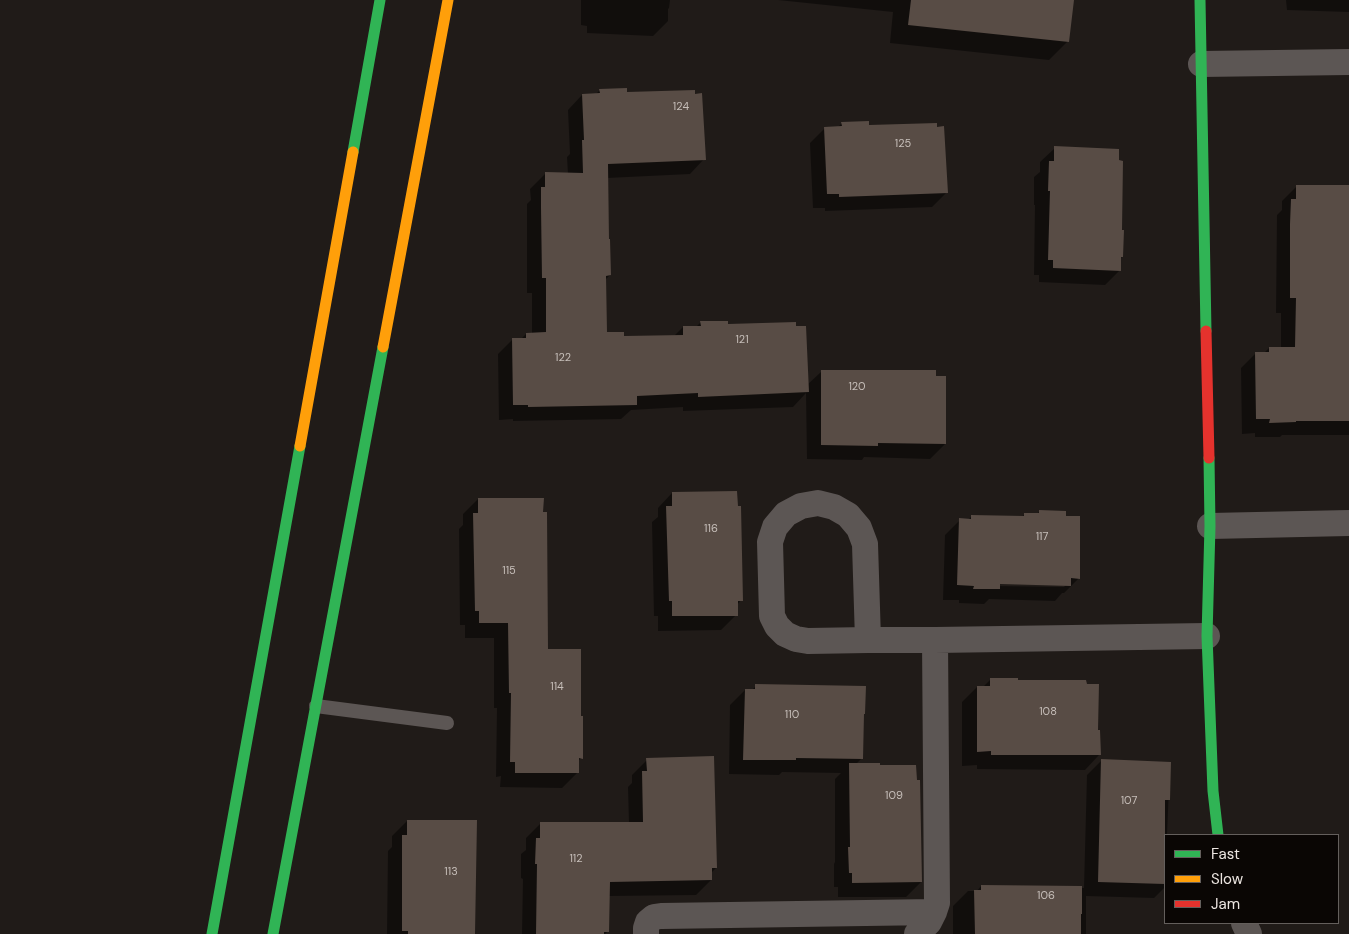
<!DOCTYPE html>
<style>
body{margin:0}
#map{position:relative;width:1349px;height:934px;overflow:hidden;background:#201b18;font-family:"DM Sans",sans-serif}
canvas{display:block}
.legend{position:absolute;left:1164px;top:834px;width:175px;height:90px;box-sizing:border-box;background:#0a0604;border:1px solid #645f5c;margin:0;padding:6px 9px;list-style:none;font-size:15px;color:#ece5e1}
.legend li{display:flex;align-items:center;gap:10px;height:25px}
.legend b{width:25px;border:1px solid #645f5c}
</style>
<div id="map">
<canvas width="1349" height="934"></canvas>
<ul class="legend">
<li><b style="height:6px;background:#30b455"></b>Fast</li>
<li><b style="height:6px;background:#ff9f0a"></b>Slow</li>
<li><b style="height:6px;background:#e5322d"></b>Jam</li>
</ul>
</div>
<script>
const c = document.querySelector('canvas').getContext('2d');
c.lineJoin = 'round';
function fillPath(path, color) { c.fillStyle = color; c.fill(path, 'evenodd'); }
const toPath = rows => new Path2D(rows.map(r => 'M' + r).join(''));
function strokePath(path, color, width, dash) { c.strokeStyle = color; c.lineWidth = width; c.lineCap = dash ? 'butt' : 'round'; c.setLineDash(dash || []); c.stroke(path); }
function drawText(font, color, halo, rows, align = 'center') {
  c.font = font + ' "DM Sans",sans-serif'; c.lineWidth = 4.5; c.setLineDash([]); c.textBaseline = 'middle'; c.strokeStyle = halo; c.fillStyle = color; for (const [text, x, y, turn = 0] of rows) {
    c.save(); c.translate(x, y); c.rotate((+turn || 0) * Math.PI / 180); c.textAlign = isNaN(turn) ? turn : align; if (halo) c.strokeText(text, 0, 0); c.fillText(text, 0, 0); c.restore();
  }
}
const shadow = toPath([
 [581,0,670,0,669,8,668,9,668,21,653,36,587,33,587,26,581,25],
 [778,0,1073,0,1068,41,1049,60,890,43,893,12],
 [1286,0,1349,0,1349,12,1287,10],
 [600,90,626,93,704,159,690,174,607,178,610,275,605,280,606,334,623,338,674,336,683,327,696,327,701,322,727,326,807,385,821,372,945,444,930,459,864,457,862,460,807,459,806,393,793,407,683,411,683,407,631,410,621,419,513,421,513,419,499,420,498,354,513,339,521,339,526,334,532,334,532,293,527,293,527,204,531,200,530,189,545,174,568,174,567,157,570,154,568,110,582,95,595,95],
 [842,123,868,126,947,192,932,207,825,211,825,208,813,208,810,143,825,128,837,128],
 [1055,148,1122,257,1120,258,1120,270,1105,285,1039,282,1039,275,1034,275,1035,205,1034,205,1034,177,1040,172,1040,162],
 [1297,186,1349,187,1349,435,1282,435,1280,437,1255,437,1255,433,1242,434,1241,368,1256,353,1264,353,1269,348,1281,348,1281,313,1276,313,1277,215,1282,210,1282,201],
 [672,493,741,600,737,605,736,615,721,630,658,631,658,616,654,616,652,522,658,517,658,508],
 [478,499,546,651,581,758,577,762,577,773,562,788,500,787,501,776,496,777,497,708,494,708,494,638,465,638,465,625,460,625,459,529,463,525,463,514],
 [1040,511,1065,517,1079,578,1064,593,1062,593,1055,601,989,599,984,604,959,603,959,600,943,600,945,535,960,520,968,520,972,516,1022,517,1025,514,1037,514],
 [994,583,1066,585,1064,587,994,586],
 [990,680,1099,755,1085,770,977,769,977,765,962,766,962,702,977,687,983,687],
 [756,686,862,716,862,758,856,764,921,882,906,897,838,897,838,887,834,887,834,864,835,862,835,779,841,773,782,772,779,775,729,774,730,705,745,690,752,690],
 [647,760,716,868,711,873,711,880,696,895,609,896,608,931,605,934,522,934,523,879,521,878,521,854,526,850,526,838,541,823,629,823,628,787,632,783,632,775],
 [1102,760,1170,763,1167,835,1165,835,1165,887,1154,898,1086,896,1086,934,953,934,953,906,968,891,977,891,981,886,1084,888,1087,775],
 [407,821,474,934,387,934,388,851,392,847,392,836]
]);
const building = toPath([
 [911,0,1074,0,1069,42,908,25],
 [627,88,627,92,695,90,695,94,702,93,706,160,608,164,609,239,610,239,611,275,606,276,607,332,624,332,624,336,683,335,683,326,701,326,700,321,728,321,728,324,796,322,796,326,806,326,809,392,698,397,698,393,637,396,637,405,528,407,528,405,513,405,512,338,526,338,526,333,546,332,546,278,542,278,541,208,541,187,545,187,545,172,583,173,582,140,584,140,582,94,600,93,599,89],
 [869,121,869,125,937,123,937,127,944,126,948,193,839,197,839,194,827,194,824,127,842,126,841,122],
 [1054,146,1119,149,1119,160,1123,161,1122,230,1124,230,1123,257,1121,257,1121,271,1053,268,1053,260,1048,260,1050,191,1048,191,1049,161,1054,161],
 [1296,185,1349,185,1349,421,1296,421,1296,422,1269,423,1270,419,1256,419,1255,352,1269,352,1269,347,1295,347,1296,298,1290,298,1290,224,1291,199,1296,199],
 [821,370,936,370,936,376,946,376,946,444,878,443,878,446,821,445],
 [737,491,738,506,741,506,743,601,738,601,738,616,672,616,672,601,669,601,666,506,672,506,672,492],
 [478,498,544,498,543,512,547,512,548,649,581,649,581,716,583,716,583,759,579,758,579,773,515,773,515,762,510,762,511,693,509,693,508,623,479,623,479,611,475,611,473,513,478,513],
 [1039,510,1066,511,1066,516,1080,516,1080,579,1071,578,1071,586,1000,584,1000,589,973,589,974,586,957,585,959,518,971,519,971,515,1024,516,1024,513,1039,513],
 [990,678,1018,678,1018,680,1086,680,1087,684,1099,684,1098,730,1100,730,1101,755,991,755,991,751,977,752,977,686,990,686],
 [755,684,866,686,865,714,864,714,863,759,796,758,796,760,743,760,745,689,755,689],
 [714,756,717,868,712,868,712,880,610,882,609,932,604,932,604,934,536,934,537,864,535,864,536,838,540,838,540,822,643,822,642,771,647,771,646,758],
 [1101,759,1171,762,1170,800,1165,800,1165,884,1098,882],
 [849,763,880,763,880,765,916,765,917,780,920,780,922,882,852,883,852,873,849,873,848,847,850,847],
 [407,820,477,820,475,934,408,934,408,931,402,931,402,835,407,835],
 [981,885,1082,886,1082,914,1081,914,1081,934,975,934,974,890,981,890]
]);
const lane = toPath([
 [316,706,447,723]
]);
const street = toPath([
 [1201,64,1349,62],
 [1210,526,1349,523],
 [868,640,865,544,859,528,848,515,834,507,818,503,801,506,786,514,775,527,770,542,772,616,777,626,785,634,796,639,808,641,868,640,935,640,1207,636],
 [1244,923,1249,934],
 [646,934,646,928,648,922,654,917,661,916,934,912],
 [917,934,929,922,934,912,937,903,935,640]
]);
const fast = toPath([
 [1200,0,1206,331],
 [353,152,380,0],
 [1209,458,1210,526,1207,636,1213,791,1218,835],
 [212,934,300,446],
 [273,934,383,347]
]);
const slow = toPath([
 [383,347,448,0],
 [300,446,353,152]
]);
const jam = toPath([
 [1206,331,1209,458]
]);
const numberNames = [
 ["124",681,107],
 ["125",903,144],
 ["121",742,340],
 ["122",563,358],
 ["120",857,387],
 ["116",711,529],
 ["117",1042,537],
 ["115",509,571],
 ["114",557,687],
 ["108",1048,712],
 ["110",792,715],
 ["109",894,796],
 ["107",1129,801],
 ["112",576,859],
 ["113",451,872],
 ["106",1046,896]
];
fillPath(shadow, '#0007');
fillPath(building, '#584c45');
strokePath(lane, '#5c5654', 14);
strokePath(street, '#5c5654', 26);
strokePath(fast, '#30b455', 11);
strokePath(slow, '#ff9f0a', 11);
strokePath(jam, '#e5322d', 11);
drawText('11px', '#c7bfba', null, numberNames);
</script>
